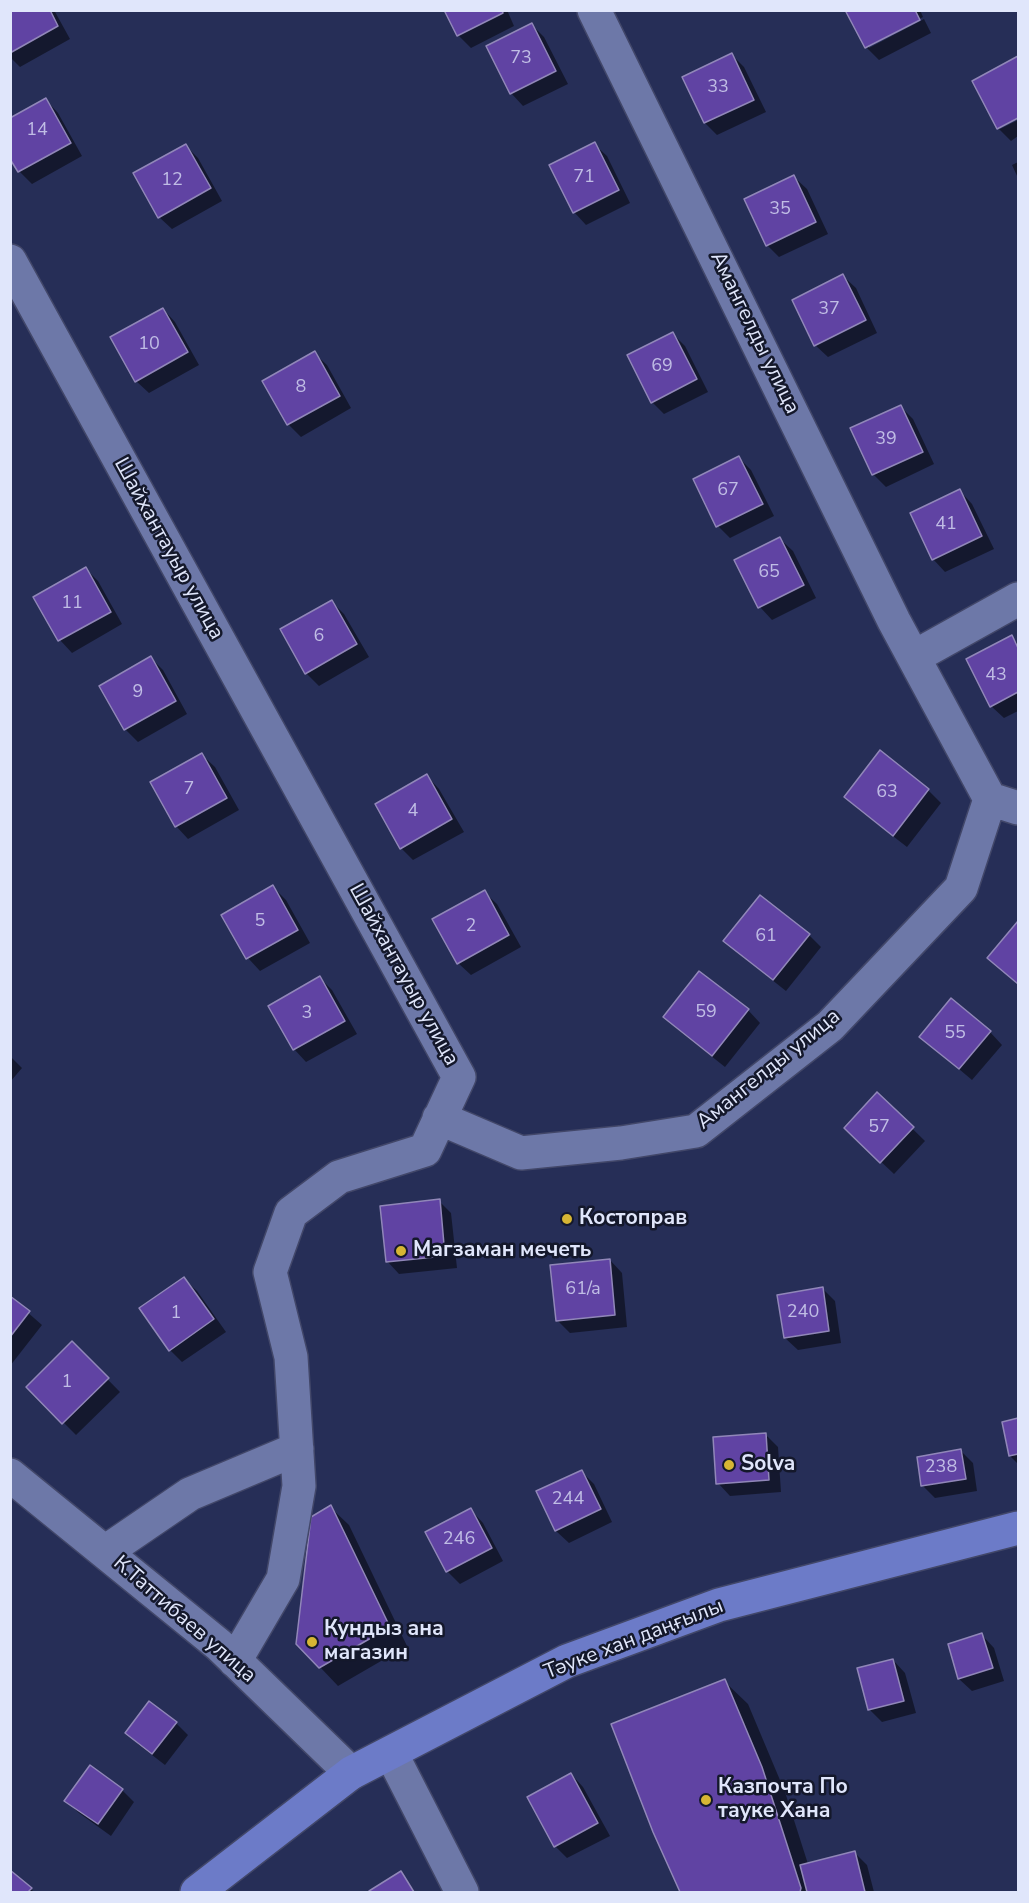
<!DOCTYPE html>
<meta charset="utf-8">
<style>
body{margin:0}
#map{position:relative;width:1029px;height:1903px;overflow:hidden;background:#262e57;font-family:"Nunito Sans",sans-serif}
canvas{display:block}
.frame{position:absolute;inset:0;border:12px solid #e0e6fb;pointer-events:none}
</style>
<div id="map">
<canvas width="1029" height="1903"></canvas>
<div class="frame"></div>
</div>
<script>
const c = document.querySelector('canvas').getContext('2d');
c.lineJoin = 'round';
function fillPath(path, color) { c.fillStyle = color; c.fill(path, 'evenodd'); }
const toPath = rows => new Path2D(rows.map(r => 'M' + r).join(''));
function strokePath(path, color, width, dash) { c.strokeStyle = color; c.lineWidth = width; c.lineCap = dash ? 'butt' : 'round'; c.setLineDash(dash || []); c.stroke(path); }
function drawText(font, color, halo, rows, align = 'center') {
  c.font = font + ' "Nunito Sans",sans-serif'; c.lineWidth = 5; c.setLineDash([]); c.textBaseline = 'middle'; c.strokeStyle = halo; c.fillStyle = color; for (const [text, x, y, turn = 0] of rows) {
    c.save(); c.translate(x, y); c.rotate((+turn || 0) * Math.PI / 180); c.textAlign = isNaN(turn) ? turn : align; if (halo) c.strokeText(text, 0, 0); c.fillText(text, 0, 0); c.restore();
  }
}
const shadow = toPath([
 [10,10,54,10,70,39,20,67,10,57],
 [446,10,507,10,514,26,471,48,458,35],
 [847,10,920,10,923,17,869,45,869,48,924,19,931,33,879,60,866,47],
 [532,25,544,37,568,84,523,106,511,93],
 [732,55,744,67,766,112,717,135,705,123],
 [1018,58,1018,116,1000,126,1000,129,1018,120,1018,136,1011,141,998,128,974,81],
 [46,100,58,113,82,156,32,184,19,171,10,156],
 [594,144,607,156,630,203,586,225,574,212],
 [185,145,198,158,222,201,172,229,159,217],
 [1018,162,1018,178,1012,165],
 [794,177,807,189,828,234,779,257,767,245],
 [843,276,856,288,877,333,828,357,815,345],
 [163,309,175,322,199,365,149,393,136,381],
 [672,333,685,346,708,392,664,414,652,402],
 [314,353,327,365,351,408,301,437,289,425,264,381],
 [900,406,913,419,934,464,886,487,873,474,852,429],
 [739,458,751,470,774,516,730,538,718,526],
 [960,491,972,504,994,549,945,572,933,559],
 [780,539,793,551,816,598,772,620,760,607,736,561],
 [86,569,98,581,122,624,72,653,60,640,36,597],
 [332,602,344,614,369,657,319,686,306,673],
 [1012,637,1018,644,1018,711,1004,718,991,706],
 [151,658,163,670,187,714,138,742,125,729],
 [880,752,928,790,941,803,907,847,858,809,846,797],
 [202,755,215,767,239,810,188,839,176,826],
 [427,776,439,789,464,832,413,860,401,848],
 [273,887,286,900,310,943,260,971,248,958,224,915],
 [484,892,497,904,521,947,471,975,458,963],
 [1018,923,1018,984,989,958],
 [809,935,821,947,786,991,738,953,725,941],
 [699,973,748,1010,760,1023,725,1067,677,1029,665,1017],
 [320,978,332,990,357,1034,306,1062,294,1049,270,1006],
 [990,1032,1002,1045,972,1080,921,1037],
 [10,1056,22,1068,10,1082],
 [878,1095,925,1141,894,1174,858,1140],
 [439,1201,451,1213,457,1268,399,1274,387,1261],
 [610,1260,622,1273,627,1327,570,1333,557,1320],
 [184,1279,197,1291,226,1332,182,1362,170,1350],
 [823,1289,835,1301,841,1343,798,1350,785,1338],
 [10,1297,42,1325,10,1366],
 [72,1343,120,1392,76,1435,28,1387],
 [1018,1419,1018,1464,1010,1456,1003,1423],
 [765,1434,778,1447,781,1492,730,1496,718,1483],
 [961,1451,973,1463,977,1491,935,1498,923,1486],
 [581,1471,594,1484,612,1522,569,1543,556,1531,538,1492],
 [330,1507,349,1525,407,1646,338,1686,320,1667],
 [471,1510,483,1523,503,1561,460,1584,447,1571,427,1533],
 [982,1635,994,1648,1004,1681,972,1691,959,1679,949,1645],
 [893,1660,905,1673,916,1713,882,1722,870,1710],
 [724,1681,748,1704,785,1792,808,1864,855,1853,867,1865,874,1892,681,1892,654,1831],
 [176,1723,188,1735,165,1765,139,1745,127,1733],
 [571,1774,583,1787,610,1836,567,1858,555,1846],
 [122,1790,134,1802,111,1836,79,1813,66,1801],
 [10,1872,31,1889,34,1892,10,1892],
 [401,1873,415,1892,372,1892,371,1891]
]);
const building = toPath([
 [10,10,50,10,58,26,10,53,10,10],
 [444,10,502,10,503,13,457,36,444,10],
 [845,10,915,10,920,20,865,48,845,10],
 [532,23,556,71,510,94,486,46,532,23],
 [732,53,754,100,704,123,682,77,732,53],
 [1018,56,1018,118,997,129,972,81,1018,56],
 [46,98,71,143,18,172,10,159,10,118,46,98],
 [595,142,619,190,573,213,549,165,595,142],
 [186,144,211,188,158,218,133,173,186,144],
 [794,175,816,222,766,246,744,199,794,175],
 [843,274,866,320,814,346,792,300,843,274],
 [163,308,188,352,135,382,110,337,163,308],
 [673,332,697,379,651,403,627,355,673,332],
 [315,351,340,396,287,425,262,381,315,351],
 [901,405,923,452,872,475,850,428,901,405],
 [739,456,763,504,716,527,693,479,739,456],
 [960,489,982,536,932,560,910,513,960,489],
 [780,537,804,585,758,608,734,560,780,537],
 [86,567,111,612,58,641,33,597,86,567],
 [332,600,357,644,305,674,280,629,332,600],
 [1012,635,1018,648,1018,692,990,707,966,659,1012,635],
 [151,656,176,701,124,730,99,686,151,656],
 [880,750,929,789,893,836,844,797,880,750],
 [202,753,227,798,175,827,150,782,202,753],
 [427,774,452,819,400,849,375,804,427,774],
 [273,885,298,930,246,959,221,915,273,885],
 [485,890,509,935,457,964,432,919,485,890],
 [760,895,810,934,773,980,723,941,760,895],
 [1018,921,1018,984,987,958,1018,921],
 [699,971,749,1009,712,1056,663,1017,699,971],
 [320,976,345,1021,293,1050,268,1006,320,976],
 [951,998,991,1031,959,1069,919,1037,951,998],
 [877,1092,914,1127,880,1163,844,1128,877,1092],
 [440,1199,445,1256,386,1262,380,1206,440,1199],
 [610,1259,615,1315,556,1321,550,1265,610,1259],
 [184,1277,214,1319,169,1351,139,1308,184,1277],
 [823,1287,829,1331,784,1338,777,1295,823,1287],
 [10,1296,30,1311,10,1337,10,1296],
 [72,1341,109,1378,62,1424,26,1387,72,1341],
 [1018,1418,1018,1454,1009,1456,1002,1422,1018,1418],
 [766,1433,769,1480,716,1484,713,1437,766,1433],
 [961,1449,966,1479,921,1486,917,1457,961,1449],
 [582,1470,601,1509,555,1531,536,1491,582,1470],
 [331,1505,390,1627,319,1668,296,1644,311,1517,331,1505],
 [471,1508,492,1548,446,1572,425,1532,471,1508],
 [982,1633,993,1668,958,1679,948,1644,982,1633],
 [893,1659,904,1701,868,1710,857,1668,893,1659],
 [725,1679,762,1767,801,1888,800,1892,680,1892,653,1832,611,1724,725,1679],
 [149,1701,177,1722,152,1754,125,1733,149,1701],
 [90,1765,123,1789,98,1824,64,1801,90,1765],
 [571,1773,598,1823,554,1847,527,1797,571,1773],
 [855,1851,865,1892,807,1892,800,1865,855,1851],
 [10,1870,32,1888,28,1892,10,1892,10,1870],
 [401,1871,414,1892,370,1892,369,1891,401,1871]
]);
const minor = toPath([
 [594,10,894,621,990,799,1018,808],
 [10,261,459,1077,425,1150,339,1177,291,1213,270,1272,291,1357,299,1486,283,1579,235,1661],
 [914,657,1018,599],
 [439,1118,521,1153,621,1143,696,1131,830,1026,961,888,990,799],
 [10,1475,219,1645,351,1773],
 [105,1552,190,1494,297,1449],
 [391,1753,462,1892]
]);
const major = toPath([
 [197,1892,351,1773,567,1661,719,1605,1018,1528]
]);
const markers = [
 [567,1219,6,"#d6b534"],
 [401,1251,6,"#d6b534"],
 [729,1465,6,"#d6b534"],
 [312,1642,6,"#d6b534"],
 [706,1800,6,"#d6b534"]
];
const numberNames = [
 ["73",521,59],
 ["33",718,88],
 ["14",37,131],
 ["71",584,178],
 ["12",172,181],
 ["35",780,210],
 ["37",829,310],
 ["10",149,345],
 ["69",662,367],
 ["8",301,388],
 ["39",886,440],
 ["67",728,491],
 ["41",946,525],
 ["65",769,573],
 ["11",72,604],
 ["6",319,637],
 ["43",996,676],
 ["9",138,693],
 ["7",189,790],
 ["63",887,793],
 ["4",413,812],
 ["5",260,922],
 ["2",471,927],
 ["61",766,937],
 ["59",706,1013],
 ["3",307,1014],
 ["55",955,1034],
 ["57",879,1128],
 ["61/а",583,1290],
 ["240",803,1313],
 ["1",176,1314],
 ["1",67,1383],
 ["238",941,1468],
 ["244",568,1500],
 ["246",459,1540]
];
const streetNames = [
 ["Амангелды улица",754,333,64],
 ["Шайхантауыр улица",168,549,61],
 ["Шайхантауыр улица",403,975,61],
 ["Амангелды улица",769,1070,-39],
 ["К.Таттибаев улица",184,1620,41],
 ["Тәуке хан даңғылы",634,1640,-21]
];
const poiNames = [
 ["Костоправ",579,1219],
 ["Магзаман мечеть",413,1251],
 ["Solva",741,1465],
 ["Кундыз ана",324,1630],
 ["магазин",324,1654],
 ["Казпочта По",718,1788],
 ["тауке Хана",718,1812]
];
fillPath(shadow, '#0007');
fillPath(building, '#6043a3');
strokePath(building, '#9187b9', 1.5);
strokePath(minor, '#424769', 36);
strokePath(major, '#424769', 36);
strokePath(minor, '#6d78a8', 33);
strokePath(major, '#6c7bc8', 33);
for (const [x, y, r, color] of markers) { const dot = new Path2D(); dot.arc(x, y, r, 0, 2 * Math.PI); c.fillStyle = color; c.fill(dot); strokePath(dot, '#14182b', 2); }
drawText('18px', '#c0bde5', null, numberNames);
drawText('21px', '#e0e6fb', '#14182b', streetNames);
drawText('bold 21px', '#e0e6fb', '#14182b', poiNames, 'left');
</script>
